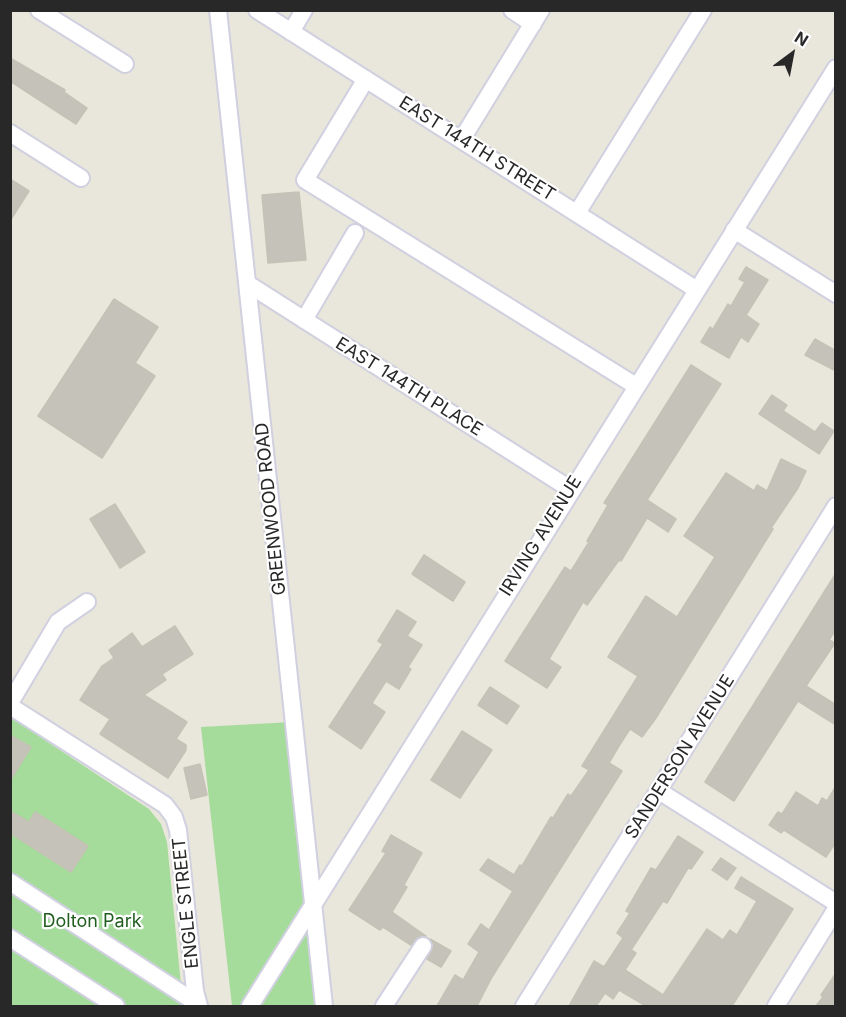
<!DOCTYPE html>
<style>
body{margin:0}
#map{position:relative;width:846px;height:1017px;overflow:hidden;background:#e9e6db;font-family:Inter,sans-serif}
canvas{display:block}
.frame{position:absolute;inset:0;border:12px solid #282828;pointer-events:none}
.north{position:absolute;left:762px;top:24px;width:60px;height:60px;-webkit-text-stroke:4px #fff;paint-order:stroke;rotate:32deg;font-size:16px;font-weight:700;line-height:24px;text-align:center;color:#282828}
.north::after{content:'';display:block;margin:auto;width:21px;height:27px;background:#282828;clip-path:polygon(50% 0,100% 100%,50% 72%,0 100%)}
</style>
<div id="map">
<canvas width="846" height="1017"></canvas>
<div class="frame"></div>
<div class="north">N</div>
</div>
<script>
const c = document.querySelector('canvas').getContext('2d');
c.lineJoin = 'round';
function fillPath(path, color) { c.fillStyle = color; c.fill(path, 'evenodd'); }
const toPath = rows => new Path2D(rows.map(r => 'M' + r).join(''));
function strokePath(path, color, width, dash) { c.strokeStyle = color; c.lineWidth = width; c.lineCap = dash ? 'butt' : 'round'; c.setLineDash(dash || []); c.stroke(path); }
function drawText(font, color, halo, rows, align = 'center') {
  c.font = font + ' Inter,sans-serif'; c.lineWidth = 4.5; c.setLineDash([]); c.textBaseline = 'middle'; c.strokeStyle = halo; c.fillStyle = color; for (const [text, x, y, turn = 0] of rows) {
    c.save(); c.translate(x, y); c.rotate((+turn || 0) * Math.PI / 180); c.textAlign = isNaN(turn) ? turn : align; if (halo) c.strokeText(text, 0, 0); c.fillText(text, 0, 0); c.restore();
  }
}
const green = toPath([
 [10,717,149,809,161,824,167,842,183,1006,11,1006],
 [292,722,323,1006,232,1006,201,727]
]);
const building = toPath([
 [10,58,65,90,64,92,87,108,76,124,10,81,10,58],
 [10,179,29,191,10,221,10,179],
 [299,192,306,260,268,263,262,195,299,192],
 [746,267,768,280,746,315,759,324,748,342,741,337,729,358,701,342,710,327,713,329,728,304,731,306,745,282,739,279,746,267],
 [114,299,158,327,135,363,155,376,102,458,38,416,114,299],
 [815,339,836,351,836,371,805,355,815,339],
 [691,365,721,384,647,500,676,519,668,532,647,518,621,561,619,560,587,605,583,602,549,659,561,667,547,688,505,661,565,567,571,571,589,542,587,541,608,505,604,503,691,365],
 [772,395,787,405,783,411,815,432,822,423,834,431,819,454,759,414,772,395],
 [781,459,806,471,798,488,771,528,773,529,656,718,642,737,630,729,619,746,609,763,622,771,492,977,477,1006,437,1006,455,975,463,980,479,952,468,944,481,924,489,930,513,891,480,870,488,859,514,875,520,865,522,866,551,817,553,818,568,794,571,796,589,770,582,766,638,676,608,657,646,596,677,617,715,557,684,536,726,473,754,491,757,485,767,491,781,459],
 [115,504,145,552,120,568,90,519,115,504],
 [424,555,465,582,453,601,412,574,424,555],
 [836,573,836,629,829,640,835,643,806,686,836,705,836,725,798,701,734,801,705,782,836,573],
 [397,610,416,622,407,636,422,645,408,667,411,669,399,689,386,681,372,703,385,712,361,749,329,727,383,644,378,641,397,610],
 [175,626,193,654,162,674,166,680,144,695,187,722,176,739,186,745,186,750,168,778,100,734,110,719,80,700,102,666,114,658,109,650,132,633,142,647,175,626],
 [490,687,519,706,507,724,478,705,490,687],
 [462,731,492,750,460,798,431,780,462,731],
 [10,735,31,747,10,781,10,735],
 [200,764,207,795,191,799,184,768,200,764],
 [836,786,836,842,826,857,784,830,781,833,769,825,778,812,782,814,796,792,818,806,822,798,827,801,836,786],
 [10,811,29,822,35,812,88,846,71,872,10,833,10,811],
 [391,835,422,853,404,885,407,887,392,912,426,936,418,937,411,945,383,927,380,930,349,910,386,853,382,851,391,835],
 [678,836,703,852,691,869,688,868,667,903,663,901,631,950,636,953,625,970,663,995,707,929,723,940,730,930,737,935,757,901,735,888,741,877,793,909,732,1006,646,1006,619,990,613,999,605,993,596,1006,569,1006,594,961,604,967,623,938,617,933,630,913,626,911,651,868,656,870,678,836],
 [721,858,736,868,727,880,712,870,721,858],
 [430,939,451,951,441,967,427,959,433,947,430,939],
 [836,973,836,1006,816,1006,823,997,821,995,836,973]
]);
const minor = toPath([
 [39,10,125,64],
 [218,10,324,1006],
 [257,10,697,290],
 [512,10,533,24],
 [291,32,304,10],
 [366,79,305,180,636,386],
 [10,133,81,178],
 [462,139,541,10],
 [577,213,703,10],
 [734,230,836,294],
 [248,284,570,489],
 [304,320,355,233],
 [10,703,58,622,87,602],
 [10,706,165,805,174,817,178,830,195,991,199,1006],
 [659,791,836,903],
 [10,882,198,1004],
 [10,938,116,1006],
 [250,1006,836,68],
 [384,1006,423,946],
 [524,1006,836,506],
 [776,1006,836,909]
]);
const streetNames = [
 ["EAST 144TH STREET",477,149,32],
 ["EAST 144TH PLACE",409,387,32],
 ["GREENWOOD ROAD",271,509,-96],
 ["IRVING AVENUE",541,536,-58],
 ["SANDERSON AVENUE",680,757,-58],
 ["ENGLE STREET",186,903,-96]
];
const parkNames = [
 ["Dolton Park",92,922]
];
fillPath(green, '#a5dc9b');
fillPath(building, '#c5c2ba');
strokePath(building, '#c4c2b5', 1.5);
strokePath(minor, '#d0d0e0', 20);
strokePath(minor, '#fff', 16);
drawText('18px', '#282828', '#fff', streetNames);
drawText('18px', '#205e1f', '#fff', parkNames);
</script>
